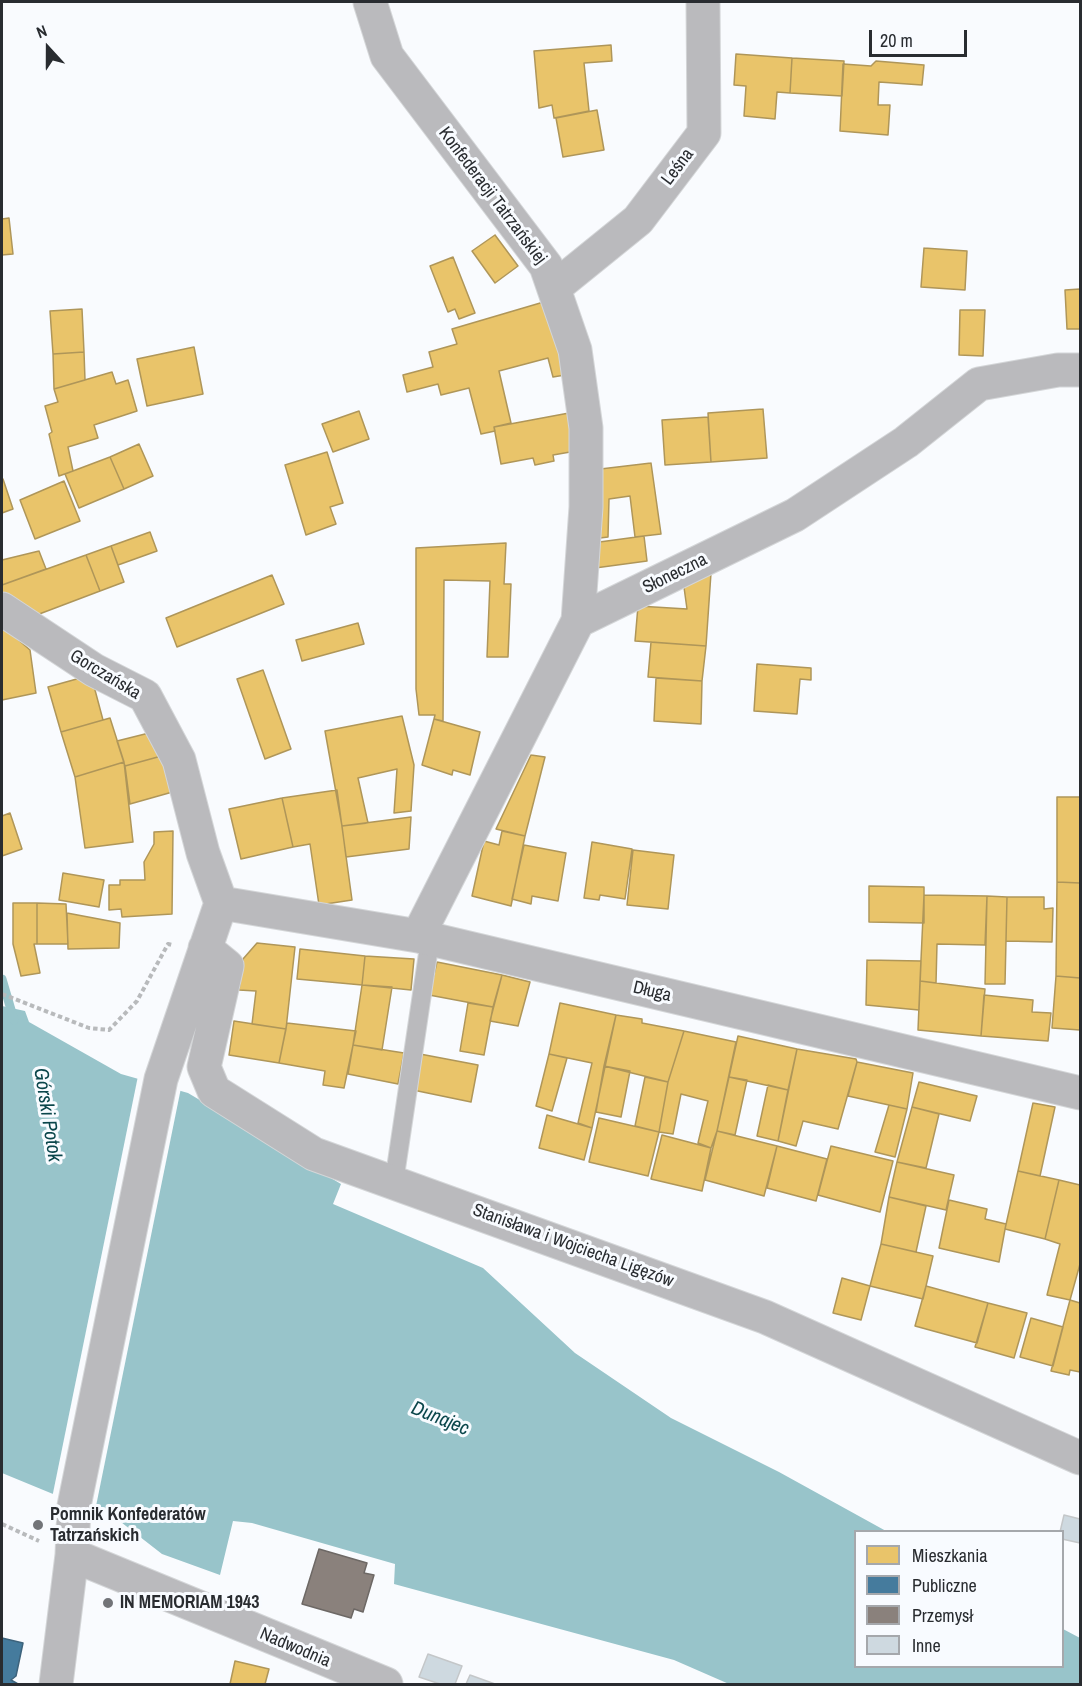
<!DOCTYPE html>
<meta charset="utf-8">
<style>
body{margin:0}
#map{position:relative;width:1082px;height:1686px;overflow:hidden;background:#f9fbfe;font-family:"Archivo Narrow",sans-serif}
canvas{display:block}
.frame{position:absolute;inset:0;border:3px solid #292c30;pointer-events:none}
.legend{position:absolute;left:854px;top:1530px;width:210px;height:138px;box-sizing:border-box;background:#f8fbff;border:2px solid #a5a8ac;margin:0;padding:8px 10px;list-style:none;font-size:18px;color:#292c30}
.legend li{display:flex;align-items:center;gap:12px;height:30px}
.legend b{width:30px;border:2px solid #a5a8ac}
.north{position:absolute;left:18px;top:18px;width:60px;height:60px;-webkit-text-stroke:4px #f8fbff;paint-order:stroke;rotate:339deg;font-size:16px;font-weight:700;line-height:24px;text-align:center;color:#292c30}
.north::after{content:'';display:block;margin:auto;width:21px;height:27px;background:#292c30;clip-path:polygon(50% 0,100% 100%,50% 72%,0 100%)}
.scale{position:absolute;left:869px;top:30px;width:98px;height:27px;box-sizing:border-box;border:3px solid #292c30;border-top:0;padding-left:8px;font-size:18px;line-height:21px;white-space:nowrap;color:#292c30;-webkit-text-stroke:4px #f8fbff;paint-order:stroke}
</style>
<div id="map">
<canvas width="1082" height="1686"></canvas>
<div class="frame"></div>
<ul class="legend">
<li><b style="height:16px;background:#e9c46a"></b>Mieszkania</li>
<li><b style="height:16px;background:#457b9d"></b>Publiczne</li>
<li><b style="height:16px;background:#8a817c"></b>Przemysł</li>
<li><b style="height:16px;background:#ced9e0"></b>Inne</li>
</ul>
<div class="north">N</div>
<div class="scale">20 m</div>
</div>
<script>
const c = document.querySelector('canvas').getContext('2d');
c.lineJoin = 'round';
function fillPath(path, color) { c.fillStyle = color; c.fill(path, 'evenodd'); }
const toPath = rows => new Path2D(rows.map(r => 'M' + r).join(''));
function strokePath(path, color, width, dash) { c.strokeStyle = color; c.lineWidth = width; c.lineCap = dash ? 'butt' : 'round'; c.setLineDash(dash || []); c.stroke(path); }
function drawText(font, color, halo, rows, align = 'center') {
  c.font = font + ' "Archivo Narrow",sans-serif'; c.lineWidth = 6; c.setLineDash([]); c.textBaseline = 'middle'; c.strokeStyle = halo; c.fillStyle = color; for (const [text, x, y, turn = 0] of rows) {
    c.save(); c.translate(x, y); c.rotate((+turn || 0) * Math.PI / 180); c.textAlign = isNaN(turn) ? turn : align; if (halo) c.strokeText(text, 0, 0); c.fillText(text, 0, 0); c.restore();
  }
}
const water = toPath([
 [2,1006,25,1011,29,1022,121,1074,188,1093,341,1184,333,1204,483,1268,575,1353,671,1418,779,1472,886,1531,856,1532,856,1666,1062,1666,1063,1629,1080,1638,1080,1684,729,1684,674,1660,394,1584,395,1564,252,1523,233,1521,220,1575,162,1554,108,1512,53,1494,2,1473]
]);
const pier = toPath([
 [138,1076,181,1088,95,1511,52,1498]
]);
const homes = toPath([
 [611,45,612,61,584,63,589,111,554,118,552,105,539,108,534,51,611,45],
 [736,54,792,58,790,93,777,92,775,119,744,116,746,86,734,85,736,54],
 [792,58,844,61,842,96,790,93,792,58],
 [876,61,924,65,922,85,879,82,878,105,890,105,888,135,840,131,843,64,871,66,876,61],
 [597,110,604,150,563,157,556,118,597,110],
 [9,218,13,254,2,255,2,219,9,218],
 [495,235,518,266,495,283,472,251,495,235],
 [924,248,967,251,965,290,921,287,924,248],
 [453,257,475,313,459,319,455,309,448,312,430,266,453,257],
 [1080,289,1080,329,1067,329,1065,290,1080,289],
 [547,301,565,375,553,377,548,358,499,371,511,423,494,427,495,431,481,434,469,388,441,395,438,384,407,392,403,375,433,367,429,352,457,344,452,329,547,301],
 [82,309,84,352,53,354,50,311,82,309],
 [960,310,985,310,983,356,959,355,960,310],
 [194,347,203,394,147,406,137,359,194,347],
 [84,352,85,380,54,389,53,354,84,352],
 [112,372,116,384,128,380,137,411,94,425,98,438,68,447,73,471,59,476,49,434,52,432,45,406,58,402,54,389,112,372],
 [763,409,767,458,711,462,708,413,763,409],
 [359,411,369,439,333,452,322,424,359,411],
 [569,413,576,451,553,455,554,461,535,465,533,458,501,464,494,427,569,413],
 [708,417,711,462,665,465,662,420,708,417],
 [139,444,153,476,124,489,110,457,139,444],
 [327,452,343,503,330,507,336,524,306,535,285,465,327,452],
 [110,457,124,489,79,508,65,474,110,457],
 [651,463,661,534,635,537,630,496,609,499,608,537,592,539,592,470,651,463],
 [3,479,13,509,2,513,2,480,3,479],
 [64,481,80,521,35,539,20,500,64,481],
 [150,532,157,551,118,565,111,546,150,532],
 [644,536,647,561,595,568,592,543,644,536],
 [506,543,504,584,511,584,508,657,487,657,490,581,444,580,443,721,434,719,435,715,419,715,416,689,416,548,506,543],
 [111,546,124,582,100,591,86,555,111,546],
 [39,551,46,569,2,585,2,560,39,551],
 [86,555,100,591,34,616,2,592,2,585,86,555],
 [711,573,706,646,635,641,638,606,687,609,683,580,711,573],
 [272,575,284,604,177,647,166,618,272,575],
 [358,623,364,644,302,661,296,640,358,623],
 [6,629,30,650,36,693,2,700,2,630,6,629],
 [651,642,706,646,702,681,648,677,651,642],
 [757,664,811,668,811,680,800,679,797,714,754,711,757,664],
 [263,670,291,749,265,759,237,679,263,670],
 [91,675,103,720,61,732,48,687,91,675],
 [656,678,702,681,701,724,654,721,656,678],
 [402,716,414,765,411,811,394,813,397,769,358,778,368,823,342,826,325,731,402,716],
 [110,718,124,762,75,777,61,732,110,718],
 [434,719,480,732,470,775,453,770,452,775,422,765,434,719],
 [153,732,165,755,125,766,117,741,153,732],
 [165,755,176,791,130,804,125,766,165,755],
 [531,755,545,757,525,836,496,829,531,755],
 [124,762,133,842,85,848,75,777,124,762],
 [337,790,352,900,319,905,310,844,293,847,282,798,337,790],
 [1057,797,1080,797,1080,883,1057,882,1057,797],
 [282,798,293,847,241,859,229,809,282,798],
 [10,813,22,849,2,856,2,816,10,813],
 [411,817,409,849,346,857,342,826,411,817],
 [173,831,172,914,122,917,121,909,109,910,109,885,120,885,120,880,145,880,144,862,154,844,154,832,173,831],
 [502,831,525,836,511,906,472,896,484,841,499,845,502,831],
 [592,842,632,849,625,899,600,895,599,900,584,898,592,842],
 [524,845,566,853,558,901,532,896,531,904,512,899,524,845],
 [633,850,674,855,668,909,627,905,633,850],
 [63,873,104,880,99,907,59,900,63,873],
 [1057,882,1080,883,1080,978,1056,976,1057,882],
 [869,886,924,887,924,923,869,922,869,886],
 [924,895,987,896,985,945,937,944,936,983,920,981,924,895],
 [987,896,1007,897,1005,984,985,984,987,896],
 [1007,897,1044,897,1044,909,1053,908,1052,942,1006,941,1007,897],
 [13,903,37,903,37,944,34,944,40,973,21,976,13,944,13,903],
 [37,903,66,904,68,944,37,944,37,903],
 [67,913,120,923,119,948,68,949,67,913],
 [257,943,295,947,286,1029,252,1024,256,991,239,990,243,959,257,943],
 [300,949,365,956,362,985,297,979,300,949],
 [365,956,414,959,411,990,362,985,365,956],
 [867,960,921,961,919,1010,866,1005,867,960],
 [437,962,502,975,493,1007,429,995,437,962],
 [502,975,530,982,518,1026,490,1021,502,975],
 [1056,976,1080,978,1080,1030,1052,1028,1056,976],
 [920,981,985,989,981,1036,918,1030,920,981],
 [362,985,392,987,382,1050,353,1045,362,985],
 [984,995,1033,1000,1032,1012,1051,1013,1048,1041,981,1036,984,995],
 [468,1003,493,1007,484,1055,460,1051,468,1003],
 [560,1003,616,1015,592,1128,578,1123,592,1063,549,1054,560,1003],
 [616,1015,642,1019,642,1023,684,1031,668,1082,604,1066,616,1015],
 [234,1021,286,1029,279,1063,229,1055,234,1021],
 [287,1023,356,1031,344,1088,323,1085,325,1071,279,1063,287,1023],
 [684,1031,736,1042,717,1131,711,1148,698,1143,708,1101,681,1094,673,1134,659,1132,668,1082,684,1031],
 [738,1036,797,1049,788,1090,729,1077,738,1036],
 [353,1045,404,1053,398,1084,348,1074,353,1045],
 [797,1049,856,1059,857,1062,838,1129,803,1121,796,1146,778,1141,797,1049],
 [420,1054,478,1065,471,1102,413,1090,420,1054],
 [549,1054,567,1058,552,1111,536,1106,549,1054],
 [857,1062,913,1073,907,1109,848,1096,857,1062],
 [604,1066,630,1071,621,1117,596,1112,604,1066],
 [645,1077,668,1082,659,1132,635,1126,645,1077],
 [729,1077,747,1080,735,1135,717,1131,729,1077],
 [919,1082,977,1096,970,1121,912,1107,919,1082],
 [768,1085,788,1090,778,1141,757,1136,768,1085],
 [1033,1103,1055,1107,1040,1176,1018,1171,1033,1103],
 [889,1105,907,1109,895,1157,875,1152,889,1105],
 [912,1107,939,1114,926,1168,897,1162,912,1107],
 [547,1115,592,1128,584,1160,539,1148,547,1115],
 [599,1118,659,1132,648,1176,589,1162,599,1118],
 [717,1131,777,1146,764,1196,705,1180,717,1131],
 [662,1135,711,1148,702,1191,651,1179,662,1135],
 [777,1146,827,1159,816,1201,767,1188,777,1146],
 [831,1146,893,1161,880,1212,818,1195,831,1146],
 [897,1162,954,1175,946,1210,889,1197,897,1162],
 [1018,1171,1059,1180,1045,1239,1005,1229,1018,1171],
 [1059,1180,1080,1185,1080,1264,1070,1300,1047,1295,1060,1244,1045,1239,1059,1180],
 [889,1197,926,1206,916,1252,881,1244,889,1197],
 [949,1200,987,1209,985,1219,1006,1224,999,1262,939,1248,949,1200],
 [881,1244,933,1256,923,1299,870,1286,881,1244],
 [842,1278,870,1286,861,1320,833,1313,842,1278],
 [926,1286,988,1303,977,1343,915,1326,926,1286],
 [1070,1300,1080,1303,1080,1372,1070,1370,1069,1375,1051,1371,1070,1300],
 [988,1303,1027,1313,1014,1358,975,1347,988,1303],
 [1031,1318,1063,1327,1053,1366,1020,1357,1031,1318],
 [235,1661,269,1669,265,1684,230,1684,235,1661]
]);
const public = toPath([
 [2,1638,23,1643,16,1676,11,1680,18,1684,2,1684,2,1638]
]);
const industry = toPath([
 [319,1549,367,1563,364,1573,374,1575,363,1612,354,1609,351,1618,302,1604,319,1549]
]);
const stream = toPath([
 [2,979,14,1020]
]);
const building = toPath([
 [1064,1515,1080,1519,1080,1543,1062,1539,1062,1532,1060,1532,1064,1515],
 [428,1654,462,1666,455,1684,440,1684,419,1677,428,1654],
 [470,1675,495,1684,466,1684,470,1675]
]);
const path = toPath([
 [2,994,89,1028,109,1030,137,1001,168,944,172,945],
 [2,1524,39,1541]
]);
const service = toPath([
 [394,1182,430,940]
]);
const minor = toPath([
 [370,2,387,56,546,266,575,350,586,428,586,507,578,621],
 [554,288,638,220,704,133,703,2],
 [2,609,94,670,145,696,179,760,203,853,221,903],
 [221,903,418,936,1080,1093],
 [418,936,578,621,795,515,906,442,979,384,1058,370,1080,370],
 [205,948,227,966,204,1067,214,1091,314,1154,765,1317,1080,1458],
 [72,1555,386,1684],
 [56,1684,72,1555,74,1506,161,1079,221,903]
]);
const markers = [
 [38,1525,6,"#727478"],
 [108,1603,6,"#727478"]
];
const streetNames = [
 ["Leśna",678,167,-53],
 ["Konfederacji Tatrzańskiej",492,196,53],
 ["Słoneczna",675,574,-26],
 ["Gorczańska",105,675,31],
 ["Długa",652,992,13],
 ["Stanisława i Wojciecha Ligęzów",573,1246,20],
 ["Nadwodnia",295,1648,23]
];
const poiNames = [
 ["Pomnik Konfederatów",50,1515],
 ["Tatrzańskich",50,1536],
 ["IN MEMORIAM 1943",120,1603]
];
const waterNames = [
 ["Górski Potok",47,1115,81],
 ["Dunajec",440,1419,22]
];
fillPath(water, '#98c4ca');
fillPath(pier, '#f9fbfe');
fillPath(homes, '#e9c46a');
strokePath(homes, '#af9659', 1.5);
fillPath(public, '#457b9d');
strokePath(public, '#3d637c', 1.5);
fillPath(industry, '#8a817c');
strokePath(industry, '#6d6865', 1.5);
strokePath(stream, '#98c4ca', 9);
fillPath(building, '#ced9e0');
strokePath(building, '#c4c7c9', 1.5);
strokePath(service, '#d4d6d8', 20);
strokePath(minor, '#d4d6d8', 35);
strokePath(path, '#b8babc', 4, [4.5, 3]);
strokePath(service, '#bababd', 18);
strokePath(minor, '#bababd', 33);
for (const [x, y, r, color] of markers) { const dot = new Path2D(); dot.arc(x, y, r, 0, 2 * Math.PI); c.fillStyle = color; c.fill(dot); strokePath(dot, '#f8fbff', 2); }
drawText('18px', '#292c30', '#f8fbff', streetNames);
drawText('bold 18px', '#292c30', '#f8fbff', poiNames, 'left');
drawText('italic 20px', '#0a464b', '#f8fbff', waterNames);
</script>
